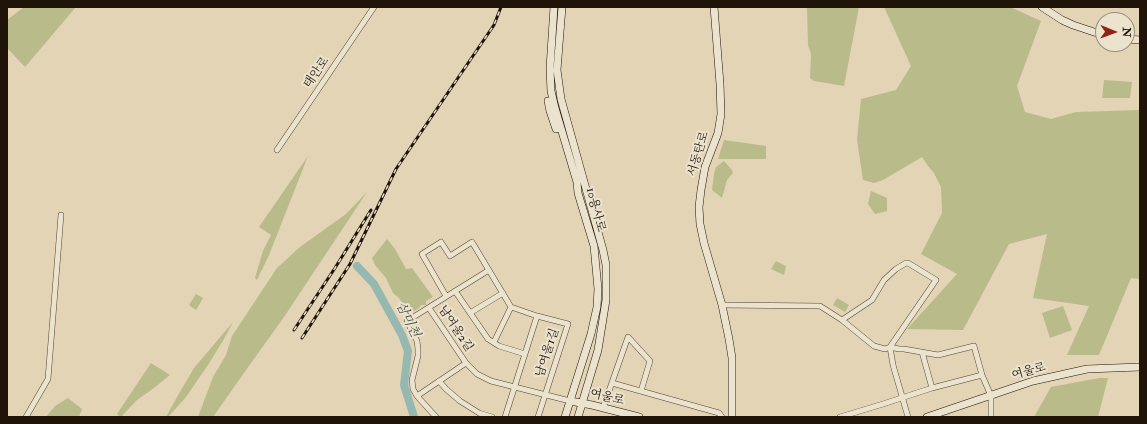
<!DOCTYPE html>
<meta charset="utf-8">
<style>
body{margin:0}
#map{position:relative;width:1147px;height:424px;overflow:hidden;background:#e2d4b5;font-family:"IM FELL Double Pica",serif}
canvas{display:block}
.frame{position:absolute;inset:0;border:8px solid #201308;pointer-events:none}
.north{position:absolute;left:1095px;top:12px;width:40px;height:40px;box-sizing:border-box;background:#ece3cf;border:1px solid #9a907f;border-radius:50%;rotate:91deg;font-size:11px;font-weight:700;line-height:16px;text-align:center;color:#201308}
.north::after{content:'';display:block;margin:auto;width:14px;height:18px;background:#8f2418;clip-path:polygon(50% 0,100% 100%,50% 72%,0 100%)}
</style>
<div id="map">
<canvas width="1147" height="424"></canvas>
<div class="frame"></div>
<div class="north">N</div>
</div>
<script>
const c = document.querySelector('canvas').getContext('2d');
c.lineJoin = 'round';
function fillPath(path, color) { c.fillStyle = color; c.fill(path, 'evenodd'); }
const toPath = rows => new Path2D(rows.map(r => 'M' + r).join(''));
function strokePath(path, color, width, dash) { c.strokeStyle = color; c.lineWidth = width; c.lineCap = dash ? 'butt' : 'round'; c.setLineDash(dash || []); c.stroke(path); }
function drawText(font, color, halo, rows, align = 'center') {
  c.font = font + ' "IM FELL Double Pica","Noto Serif KR",serif'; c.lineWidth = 4; c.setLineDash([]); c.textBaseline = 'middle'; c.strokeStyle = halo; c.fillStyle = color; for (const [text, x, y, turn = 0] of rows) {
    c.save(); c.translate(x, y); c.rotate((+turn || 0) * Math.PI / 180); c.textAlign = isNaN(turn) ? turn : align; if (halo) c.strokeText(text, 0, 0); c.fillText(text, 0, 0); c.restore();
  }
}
const green = toPath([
 [24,7,76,7,25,67,7,48,7,20],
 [807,7,859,7,844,86,814,81,810,78,811,54,808,45],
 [884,7,1010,7,1041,21,1017,86,1025,112,1051,119,1076,112,1140,110,1140,279,1131,278,1099,355,1067,355,1089,306,1033,298,1047,234,1009,244,963,330,907,329,957,274,921,254,942,213,941,187,934,173,928,166,922,157,883,180,874,183,863,180,857,140,861,99,896,90,911,66],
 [1104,80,1132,82,1130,98,1102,98],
 [724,140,766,146,766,159,718,159],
 [308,156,269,255,257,280,255,278,263,251,271,235,259,227],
 [724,161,732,170,733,173,727,180,722,198,712,190,714,174,716,167],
 [871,191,887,198,887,211,875,214,868,204],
 [367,192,284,317,246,370,213,417,198,417,213,377,226,355,232,336,277,268,300,247,346,214],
 [387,239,395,249,406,269,412,268,433,297,426,301,426,305,421,305,419,308,409,314,399,298,393,293,386,278,375,265,372,258],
 [776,261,786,266,784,275,771,269],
 [196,294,203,298,196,310,189,305],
 [837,298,849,305,845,312,833,305],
 [1063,306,1072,330,1050,338,1042,313],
 [233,322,224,339,208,365,186,397,168,417,166,417,177,397,194,368],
 [151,363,170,375,154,388,137,400,121,417,120,417,117,414],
 [1099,378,1108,378,1098,417,1034,417,1051,387],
 [68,398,82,409,79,417,46,417,55,406]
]);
const river = toPath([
 [357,266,374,284,402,335,408,351,404,385,414,417]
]);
const street = toPath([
 [277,150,374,7],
 [455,291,488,339,499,346,525,354],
 [446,296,422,254,441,242,450,256,472,242,511,307,537,316,568,324,538,417],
 [722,305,820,306,842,320,874,346,885,349,890,347,936,280,908,263,906,263,896,269,884,280,872,300,842,320],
 [429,308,466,363,477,374,491,381,570,401],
 [470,313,503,293],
 [494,342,511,307],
 [922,352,932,388],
 [439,381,446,389,460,401,479,413,492,417],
 [612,383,719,413,722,417],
 [417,396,466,363],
 [603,408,628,337,650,361,641,391],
 [26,417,48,379,61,215],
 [436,417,417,396,413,389,412,380,418,356,418,349,417,341,407,321,489,270],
 [505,417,537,316],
 [840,417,883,404,932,388,982,375],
 [908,417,893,365,890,347,899,349,904,349,938,355,974,346,982,375,991,396,991,417]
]);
const secondary = toPath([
 [554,7,550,68,551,91,555,108,577,182,578,193,581,203,594,246,598,289,597,307,591,334,565,417],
 [562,7,557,70,561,99,603,250,606,265,606,300,598,350,578,417],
 [714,7,720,84,721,114,718,133,705,167,701,190,699,207,700,224,704,243,722,305,729,339,732,358,732,417],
 [1042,7,1062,20,1073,25,1103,35],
 [1127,39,1140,40],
 [548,101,550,111,556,129],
 [570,401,592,405,639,417],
 [927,417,1033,381,1087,369,1140,367]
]);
const rail = toPath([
 [294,330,335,268,371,210],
 [302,338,350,264,396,169,494,25,501,7]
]);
const streetNames = [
 ["태안로",317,73,-56],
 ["서동탄로",699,154,-73],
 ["10용사로",595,210,75],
 ["남여울2길",455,329,56],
 ["남여울1길",548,353,-72],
 ["여울로",1029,372,-16],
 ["여울로",607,398,13]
];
const waterNames = [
 ["삼미천",407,320,64]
];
fillPath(green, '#b9bb8a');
strokePath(river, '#95b8b1', 8);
strokePath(street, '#504333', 6);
strokePath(secondary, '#201308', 8);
strokePath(street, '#ece3cf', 5);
strokePath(secondary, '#ece3cf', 7);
strokePath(rail, '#201308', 3);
strokePath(rail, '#ece3cf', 1.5, [4.5]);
drawText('12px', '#201308', '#ece3cf', streetNames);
drawText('italic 13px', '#494d43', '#ece3cf', waterNames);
</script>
